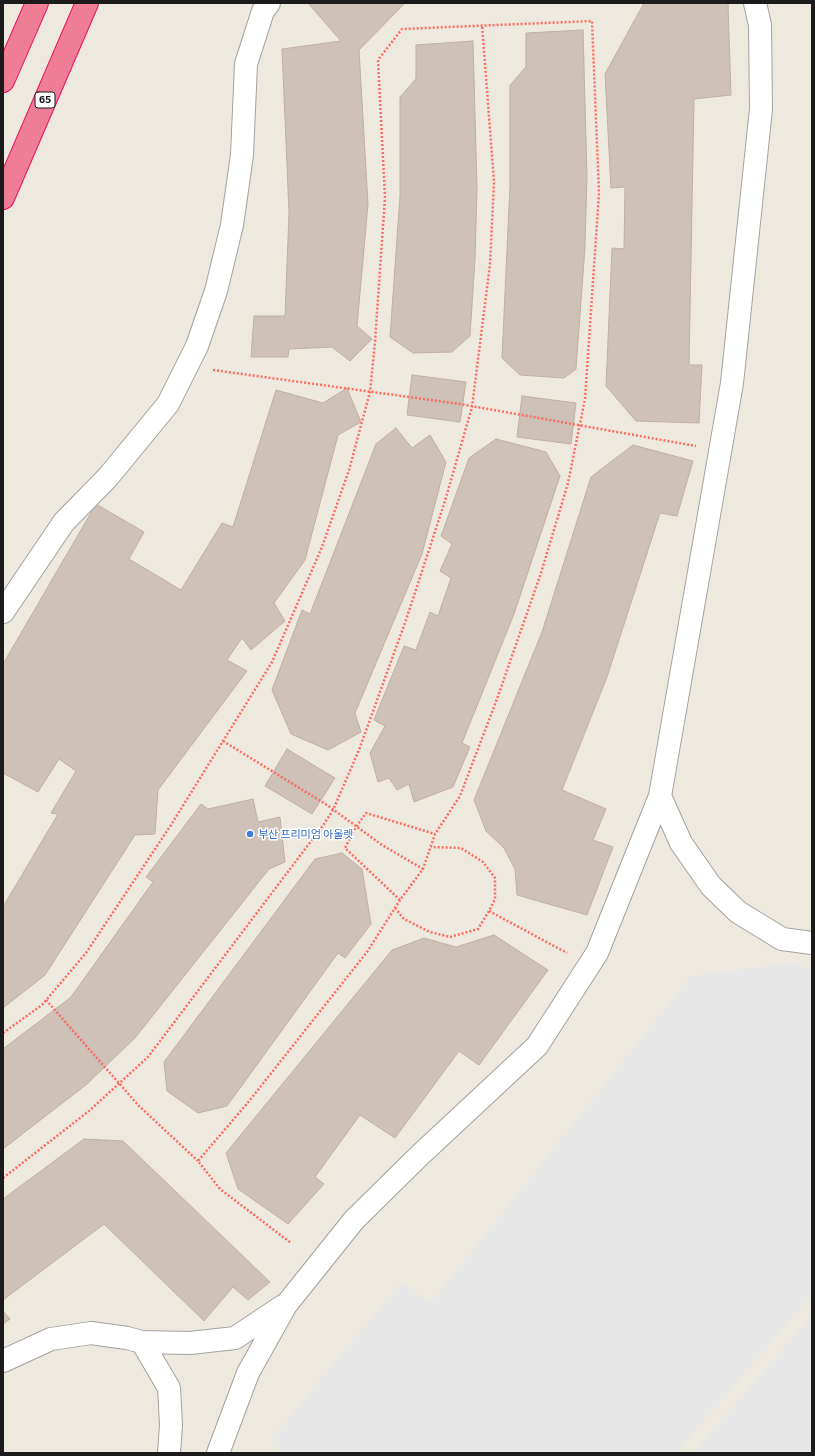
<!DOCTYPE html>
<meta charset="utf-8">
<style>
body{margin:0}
#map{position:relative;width:815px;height:1456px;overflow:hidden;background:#eee9df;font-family:Commissioner,sans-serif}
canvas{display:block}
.frame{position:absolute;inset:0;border:4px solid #1b1b1b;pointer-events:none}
</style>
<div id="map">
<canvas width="815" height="1456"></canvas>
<div class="frame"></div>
</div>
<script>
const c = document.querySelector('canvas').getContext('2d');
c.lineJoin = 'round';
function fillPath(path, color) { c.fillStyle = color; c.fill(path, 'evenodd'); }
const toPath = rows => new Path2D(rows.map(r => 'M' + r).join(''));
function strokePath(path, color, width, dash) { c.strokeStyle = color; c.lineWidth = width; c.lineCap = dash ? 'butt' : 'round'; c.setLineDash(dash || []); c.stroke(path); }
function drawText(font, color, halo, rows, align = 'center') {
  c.font = font + ' Commissioner,"Noto Sans KR",sans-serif'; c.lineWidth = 3; c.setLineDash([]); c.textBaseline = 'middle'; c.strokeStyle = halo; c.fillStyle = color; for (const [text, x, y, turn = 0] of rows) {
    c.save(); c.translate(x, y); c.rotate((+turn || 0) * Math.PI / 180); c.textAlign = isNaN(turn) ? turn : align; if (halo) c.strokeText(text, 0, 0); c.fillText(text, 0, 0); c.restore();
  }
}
const parking = toPath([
 [798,962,812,973,812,1295,677,1453,283,1453,270,1440,400,1283,431,1302,691,976],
 [810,1317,812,1318,812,1453,693,1453]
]);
const building = toPath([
 [308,3,405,3,359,50,368,204,357,326,372,339,350,361,332,347,289,349,288,357,251,357,254,316,285,316,289,213,282,49,341,41,308,3],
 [644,3,728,3,731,95,694,99,689,365,702,365,699,423,636,421,606,386,612,248,624,249,625,187,611,188,605,74,644,3],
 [583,30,587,176,585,247,576,369,564,378,520,375,502,358,510,185,510,85,526,67,526,33,583,30],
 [473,41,477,188,475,259,470,336,452,352,413,353,390,337,400,196,400,97,416,79,416,45,473,41],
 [412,375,466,382,460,422,407,415,412,375],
 [347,388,361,422,338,435,305,560,274,603,285,621,251,650,242,638,227,660,247,671,158,790,155,834,135,835,45,975,3,1008,3,907,58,814,51,813,76,771,59,759,38,792,3,773,3,664,96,504,144,532,129,559,181,590,222,523,233,527,276,390,323,403,347,388],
 [522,396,576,403,571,444,517,437,522,396],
 [396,428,412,448,430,435,446,462,422,554,355,713,361,732,328,750,291,734,272,690,302,610,310,614,376,444,396,428],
 [496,439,546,452,560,476,514,614,462,743,470,747,453,787,414,802,409,784,397,790,389,778,378,782,370,753,385,726,374,720,404,646,416,650,430,612,438,616,451,578,440,571,452,544,441,536,469,458,496,439],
 [633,445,693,461,677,516,660,513,607,677,562,790,606,809,593,840,613,847,587,915,517,895,515,869,504,848,486,831,474,800,542,632,591,477,633,445],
 [287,749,335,778,312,814,265,786,287,749],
 [253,799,258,822,280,817,285,862,269,869,135,1038,87,1084,3,1149,3,1049,71,997,153,882,146,877,201,804,208,809,253,799],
 [342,853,362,869,371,924,345,958,338,953,227,1106,198,1113,167,1091,164,1062,315,859,342,853],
 [494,935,548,970,479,1065,459,1051,395,1138,360,1115,315,1177,324,1184,288,1224,238,1189,226,1153,392,950,424,938,456,947,494,935],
 [84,1139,123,1141,270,1282,248,1300,233,1287,204,1321,104,1224,3,1300,3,1199,84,1139],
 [3,1311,10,1319,3,1324,3,1311]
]);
const path = toPath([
 [213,370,460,404,696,446],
 [223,741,327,805,382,845,423,869],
 [400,900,345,848,356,827,366,813,435,834],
 [395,908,404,919,430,932,450,937,478,929,489,911,495,899,495,878,483,862,461,848,431,847],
 [489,911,567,953],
 [46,1000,139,1106,198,1161],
 [3,1033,42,1005,86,953,171,825,272,662,322,547,349,470,370,392,375,342,385,197,378,60,402,29,592,21,599,193,585,399,568,483,541,573,497,699,460,796,435,834,423,869,400,900,367,952,250,1100,198,1161,220,1189,291,1243],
 [3,1178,89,1111,148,1057,324,824,333,810,359,750,406,620,445,501,472,407,490,264,494,182,482,25]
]);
const minor = toPath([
 [3,612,64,522,108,477,168,404,197,346,216,291,232,225,242,155,246,64,263,11,269,3],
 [660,796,681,843,711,886,738,912,782,939,812,943],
 [142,1342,190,1343,235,1338,283,1306],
 [3,1361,51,1339,91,1333,127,1338,142,1342,169,1388,171,1425,169,1453],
 [218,1453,248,1373,286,1305,354,1220,420,1155,537,1046,597,953,660,796,732,383,761,109,760,25,755,3]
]);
const motorway = toPath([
 [3,81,37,3],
 [3,198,87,3]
]);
const markers = [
 [250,834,4,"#3f7fe0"]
];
const shields = [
 [45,100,20]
];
const shieldNames = [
 ["65",45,100]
];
const shopNames = [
 ["부산 프리미엄 아울렛",258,834]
];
fillPath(parking, '#e7e7e7');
fillPath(building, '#cec1b8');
strokePath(building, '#c1aea0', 1);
strokePath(minor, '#a2a2a2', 24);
strokePath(motorway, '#e61260', 24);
strokePath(path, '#ff6b5f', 2.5, [2, 2]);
strokePath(minor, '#fff', 22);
strokePath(motorway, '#ef7d95', 22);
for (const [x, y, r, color] of markers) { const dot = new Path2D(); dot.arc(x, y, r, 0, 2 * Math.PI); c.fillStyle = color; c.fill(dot); strokePath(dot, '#fff', 1.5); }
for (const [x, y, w] of shields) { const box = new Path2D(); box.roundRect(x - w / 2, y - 8, w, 16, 3); c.fillStyle = '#fff'; c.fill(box); strokePath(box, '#1b1b1b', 1); }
drawText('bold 10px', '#1b1b1b', null, shieldNames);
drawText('11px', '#366cbe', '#fff', shopNames, 'left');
</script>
